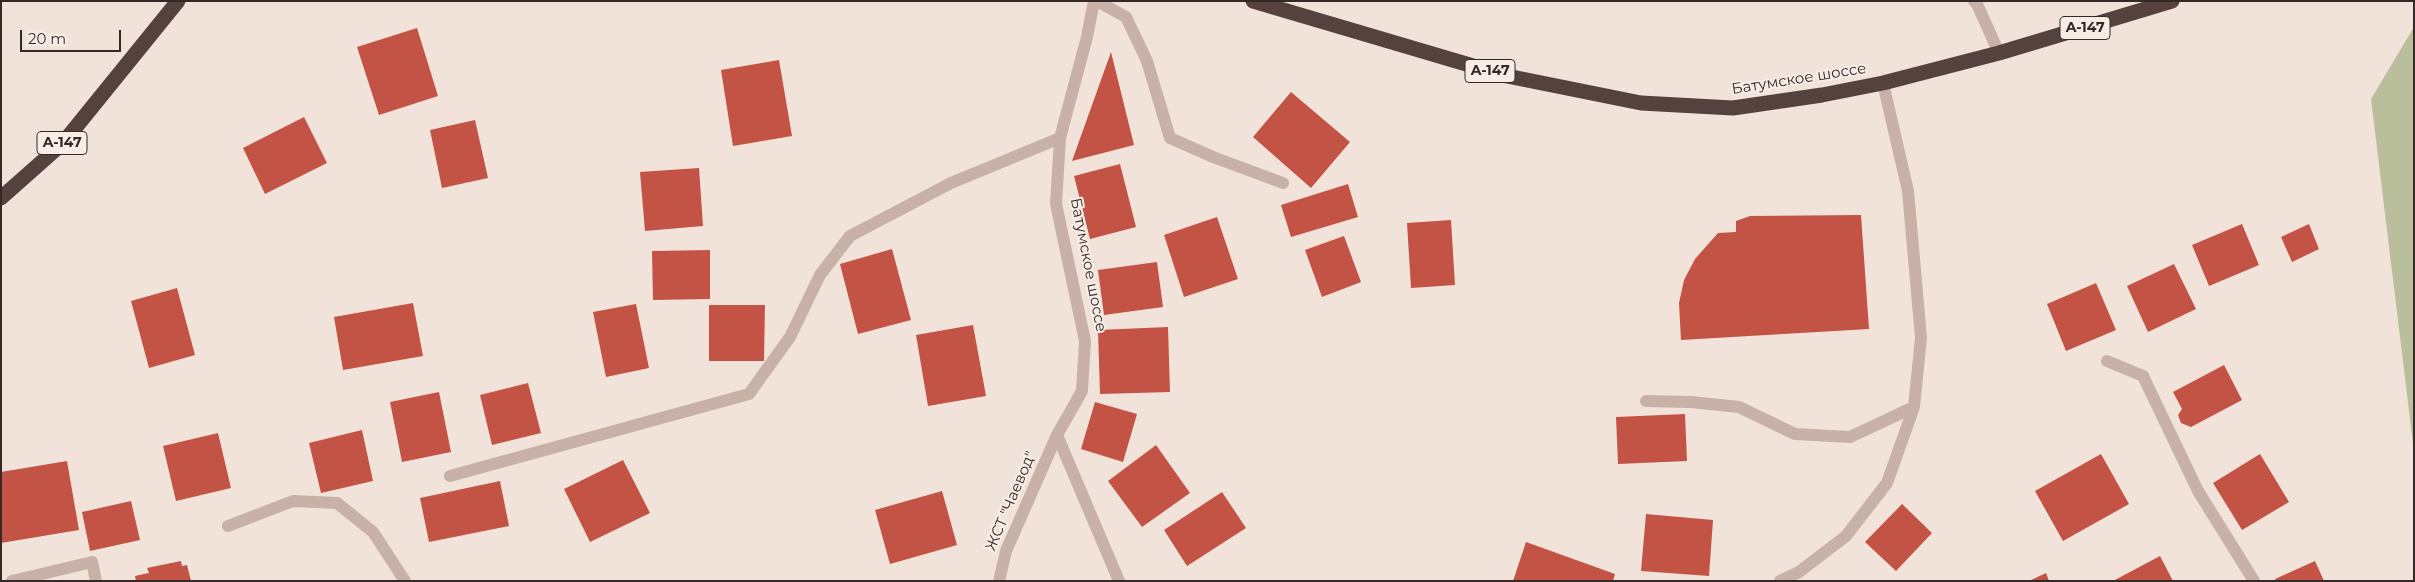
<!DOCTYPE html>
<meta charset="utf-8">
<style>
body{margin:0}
#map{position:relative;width:2415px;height:582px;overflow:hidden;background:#f1e3da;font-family:Montserrat,sans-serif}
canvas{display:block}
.frame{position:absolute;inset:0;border:2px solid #342927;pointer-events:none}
.scale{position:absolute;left:20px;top:30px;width:101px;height:22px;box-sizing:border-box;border:2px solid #342927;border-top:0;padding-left:6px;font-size:15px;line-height:18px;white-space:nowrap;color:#342927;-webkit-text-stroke:4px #f8ede6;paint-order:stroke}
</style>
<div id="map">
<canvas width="2415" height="582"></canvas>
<div class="frame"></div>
<div class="scale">20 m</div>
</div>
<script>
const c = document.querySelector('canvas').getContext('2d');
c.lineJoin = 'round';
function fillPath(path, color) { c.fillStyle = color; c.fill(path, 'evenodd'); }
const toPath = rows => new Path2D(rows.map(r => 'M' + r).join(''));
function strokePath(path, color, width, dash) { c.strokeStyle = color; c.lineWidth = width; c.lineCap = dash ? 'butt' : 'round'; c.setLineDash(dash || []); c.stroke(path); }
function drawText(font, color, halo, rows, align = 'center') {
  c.font = font + ' Montserrat,sans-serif'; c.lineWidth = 4; c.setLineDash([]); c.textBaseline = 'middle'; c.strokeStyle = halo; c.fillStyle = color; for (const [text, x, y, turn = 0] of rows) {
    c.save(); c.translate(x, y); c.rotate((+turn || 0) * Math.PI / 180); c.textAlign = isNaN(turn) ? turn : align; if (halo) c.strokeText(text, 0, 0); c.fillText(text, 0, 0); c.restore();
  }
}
const green = toPath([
 [2414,27,2414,452,2371,99]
]);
const building = toPath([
 [417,28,438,96,379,115,357,47],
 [1111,52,1134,145,1072,161],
 [779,60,792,136,733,146,721,70],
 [1291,92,1350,142,1311,188,1253,137],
 [304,117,327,163,265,194,243,148],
 [475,120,488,178,442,188,430,130],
 [1120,164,1136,227,1090,239,1074,176],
 [699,168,703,226,645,231,640,172],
 [1348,184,1358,217,1291,237,1281,205],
 [1861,215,1869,329,1681,340,1679,303,1684,280,1695,259,1718,233,1736,232,1736,221,1750,216],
 [1217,217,1238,279,1184,297,1164,235],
 [1451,220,1455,285,1411,288,1407,223],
 [2242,224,2259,265,2209,286,2192,245],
 [2309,224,2319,249,2292,262,2281,237],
 [1344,236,1361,282,1322,297,1305,250],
 [892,249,911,320,858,334,840,264],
 [710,250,710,299,653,300,652,251],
 [1157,262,1163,307,1104,315,1098,270],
 [2174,264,2196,309,2148,332,2127,286],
 [2096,283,2116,330,2066,351,2047,304],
 [177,288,195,355,149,368,131,301],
 [413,303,423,356,343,370,334,317],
 [636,304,649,368,606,377,593,312],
 [709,305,765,305,764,361,709,361],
 [973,325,986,396,928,406,916,335],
 [1168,327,1170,392,1100,394,1098,330],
 [2224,365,2242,400,2191,427,2181,423,2178,415,2182,409,2173,392],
 [528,383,541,433,492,445,480,395],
 [439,392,451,452,402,462,390,402],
 [1095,402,1137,414,1123,462,1081,449],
 [1685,414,1687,461,1618,464,1616,417],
 [362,430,373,481,321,493,309,443],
 [218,433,231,488,176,501,163,446],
 [1156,445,1190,493,1142,527,1108,481],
 [2101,454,2129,504,2063,541,2035,491],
 [2260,454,2289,502,2242,530,2213,483],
 [623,460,650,513,590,542,564,489],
 [67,461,79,530,1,543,1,472],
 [500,481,509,526,429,542,420,498],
 [942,491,957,545,890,564,875,510],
 [1222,492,1246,528,1187,566,1164,530],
 [131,501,140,540,90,551,82,512],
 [1902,504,1932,533,1896,571,1865,542],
 [1646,514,1713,520,1709,576,1641,571],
 [1526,542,1615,574,1613,581,1513,581],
 [2160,556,2173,581,2113,581],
 [181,561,182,566,187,565,191,581,136,581,135,576,149,573,147,568],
 [2315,561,2324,581,2276,581,2275,579],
 [2046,573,2049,581,2029,581]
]);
const lane = toPath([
 [1097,1,1126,17,1147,61,1170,138,1213,157,1283,183],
 [1974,1,1977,4,1999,53],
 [2107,361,2143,376],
 [1646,401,1691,402,1739,407,1795,434,1850,437,1914,407],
 [450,476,749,394,790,337,820,275,850,236,951,183,1060,138],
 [12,581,92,562],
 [1780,581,1799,572,1846,536,1887,483,1914,407,1921,338,1908,191,1883,83]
]);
const street = toPath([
 [2143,376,2198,491,2254,581],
 [1057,435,1119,581],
 [228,526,293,501,337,503,373,532,405,581],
 [92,562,96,581],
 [999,581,1006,551,1057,435,1082,391,1085,341,1056,204,1060,138,1087,37,1094,1]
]);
const highway = toPath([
 [1253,1,1507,76,1641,103,1733,108,1822,95,1883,83,1999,53,2172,1],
 [1,198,63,143,178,1]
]);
const shields = [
 [2085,28,50],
 [1490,71,50],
 [62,143,50]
];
const shieldNames = [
 ["А-147",2085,28],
 ["А-147",1490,71],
 ["А-147",62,143]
];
const streetNames = [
 ["Батумское шоссе",1799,79,-9],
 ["Батумское шоссе",1088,265,79],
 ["ЖСТ \"Чаевод\"",1011,501,-67]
];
fillPath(green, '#b8bf9a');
fillPath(building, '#c35345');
strokePath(lane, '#c8b1a6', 12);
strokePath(street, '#c8b1a6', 12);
strokePath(highway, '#55423e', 15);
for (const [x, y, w] of shields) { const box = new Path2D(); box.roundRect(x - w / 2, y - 11.5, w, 23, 4); c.fillStyle = '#f8ede6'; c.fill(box); strokePath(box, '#342927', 1); }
drawText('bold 14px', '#342927', null, shieldNames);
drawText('15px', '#342927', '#f8ede6', streetNames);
</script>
